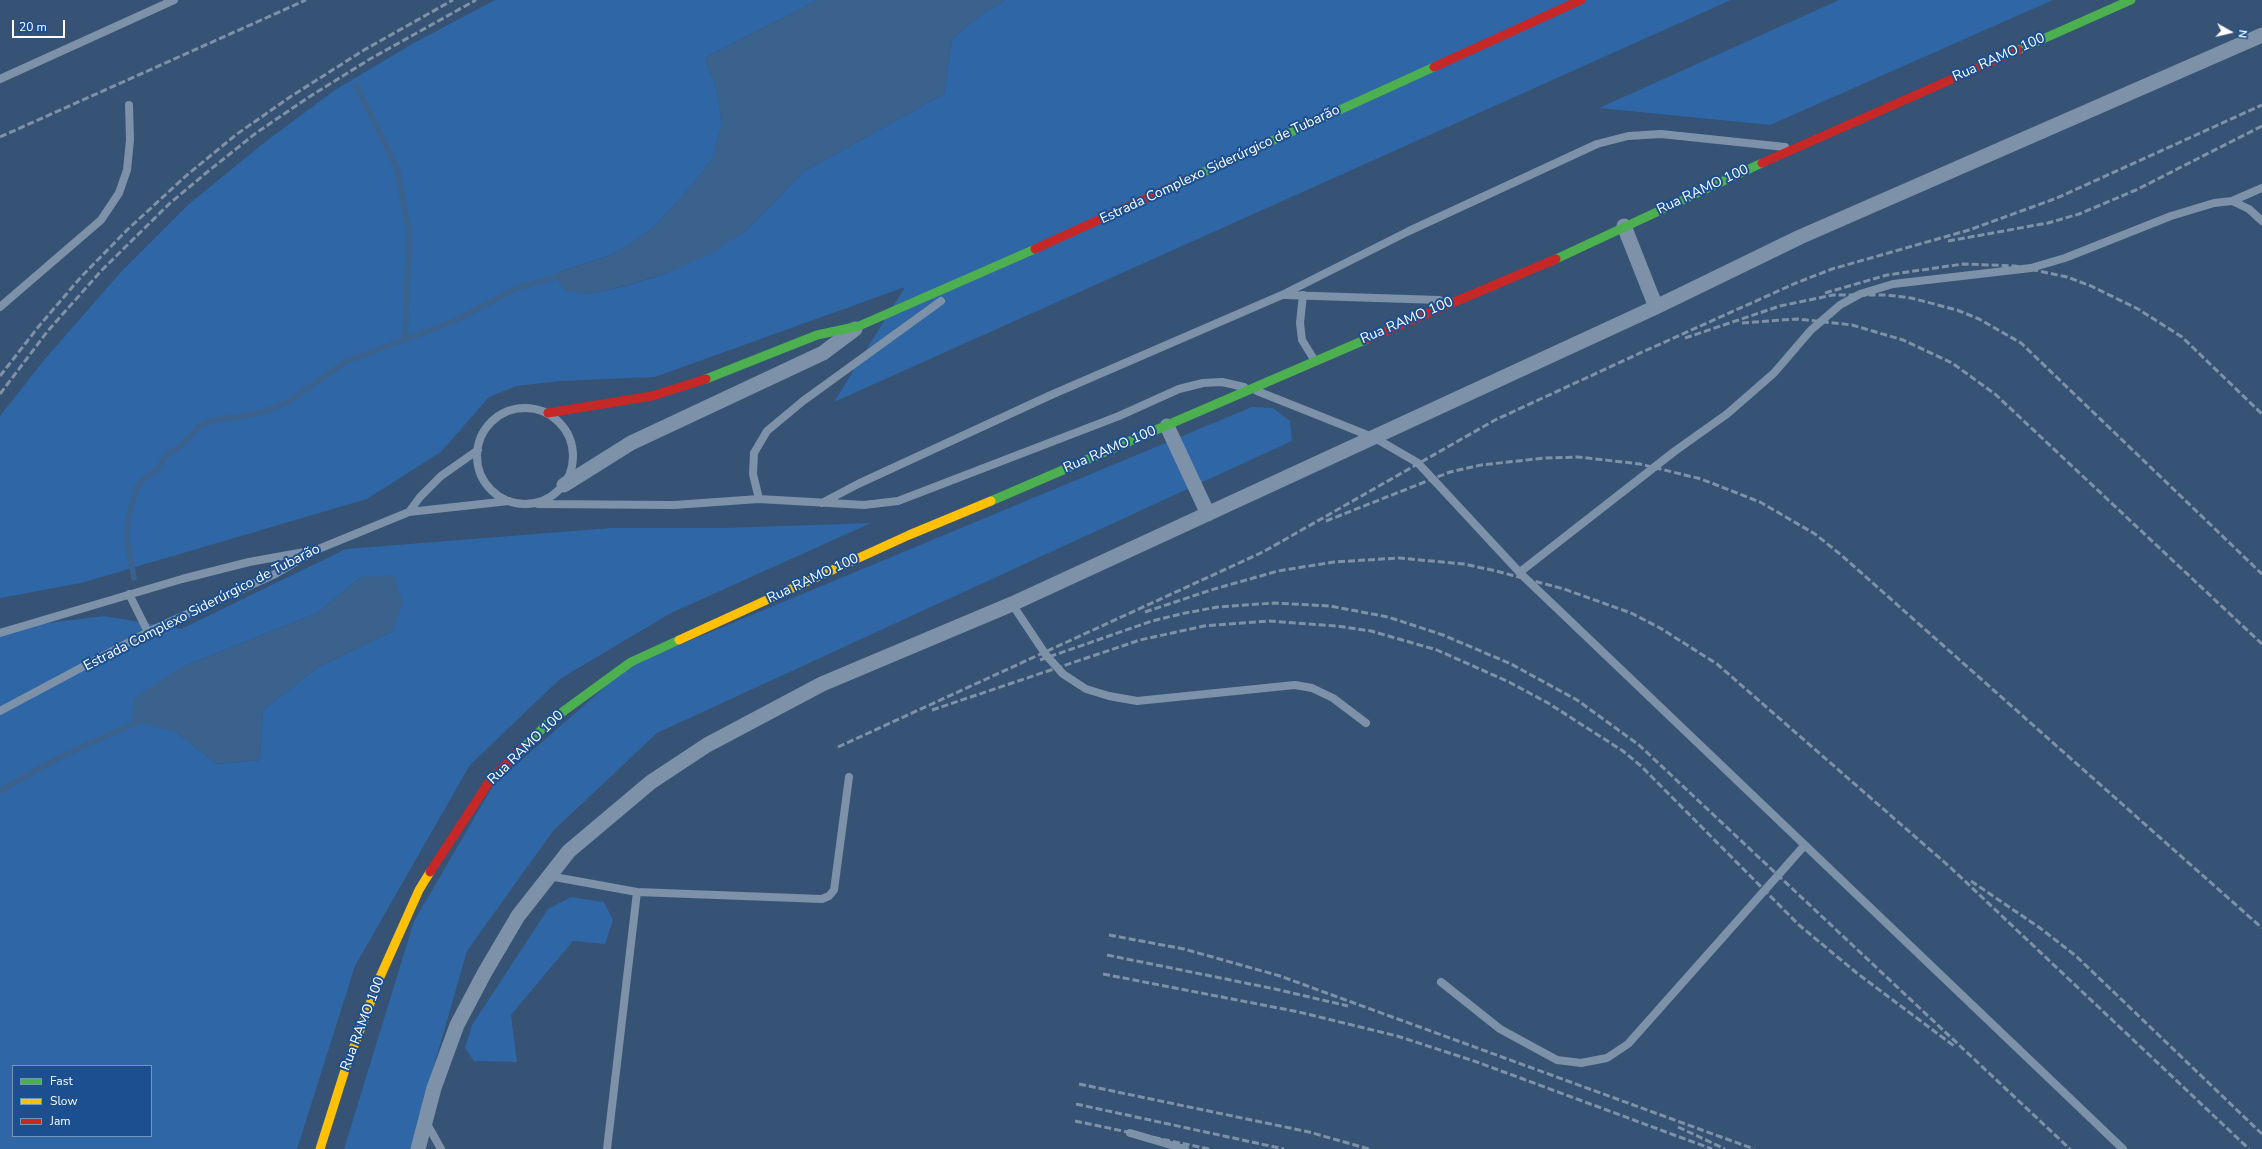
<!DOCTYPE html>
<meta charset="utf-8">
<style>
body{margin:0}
#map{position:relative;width:2262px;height:1149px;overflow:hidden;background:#365274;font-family:"Nunito Sans",sans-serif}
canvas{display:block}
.legend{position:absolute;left:12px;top:1065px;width:140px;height:72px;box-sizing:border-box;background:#1b4f8f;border:1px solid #7695bc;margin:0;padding:5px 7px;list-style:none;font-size:12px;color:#fff}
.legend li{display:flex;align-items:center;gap:8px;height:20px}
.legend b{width:20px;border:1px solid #7695bc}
.north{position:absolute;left:2210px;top:12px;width:40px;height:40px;-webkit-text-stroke:3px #1b4f8f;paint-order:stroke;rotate:98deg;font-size:11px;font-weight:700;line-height:16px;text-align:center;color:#fff}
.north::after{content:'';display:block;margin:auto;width:14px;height:18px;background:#fff;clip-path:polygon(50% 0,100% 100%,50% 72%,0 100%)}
.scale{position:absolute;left:12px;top:20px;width:53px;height:18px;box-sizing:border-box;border:2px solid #fff;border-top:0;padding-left:5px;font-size:12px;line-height:14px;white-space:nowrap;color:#fff;-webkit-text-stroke:3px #1b4f8f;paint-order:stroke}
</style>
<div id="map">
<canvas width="2262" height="1149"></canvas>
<ul class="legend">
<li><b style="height:5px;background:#4caf50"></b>Fast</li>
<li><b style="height:5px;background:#ffc107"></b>Slow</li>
<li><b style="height:5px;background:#c62828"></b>Jam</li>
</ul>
<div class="north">N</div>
<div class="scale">20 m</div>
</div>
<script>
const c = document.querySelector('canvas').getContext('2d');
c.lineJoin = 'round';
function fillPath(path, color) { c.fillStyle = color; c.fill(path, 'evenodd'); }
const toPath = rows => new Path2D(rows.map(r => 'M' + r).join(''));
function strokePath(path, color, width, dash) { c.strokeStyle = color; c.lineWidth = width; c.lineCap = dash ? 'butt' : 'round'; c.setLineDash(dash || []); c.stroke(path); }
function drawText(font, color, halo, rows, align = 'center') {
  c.font = font + ' "Nunito Sans",sans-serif'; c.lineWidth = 4; c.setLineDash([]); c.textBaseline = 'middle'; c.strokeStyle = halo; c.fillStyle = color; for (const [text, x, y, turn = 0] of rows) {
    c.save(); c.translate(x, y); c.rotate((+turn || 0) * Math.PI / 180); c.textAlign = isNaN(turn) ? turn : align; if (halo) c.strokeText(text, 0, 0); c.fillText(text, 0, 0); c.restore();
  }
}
const green = toPath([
 [495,0,817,0,705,58,717,91,722,123,713,158,695,182,653,228,628,246,606,257,559,272,588,294,626,286,665,274,746,231,803,172,944,94,952,39,983,13,1006,0,1731,0,834,402,905,287,655,377,561,381,516,386,489,397,441,452,367,499,81,583,0,598,0,416,45,359,120,273,189,204,265,142,335,90,412,44],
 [1839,0,2053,0,1770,125,1599,108],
 [1252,407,1273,408,1290,421,1292,441,657,733,553,831,467,951,410,1149,344,1149,414,921,494,784,629,666],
 [871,523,671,613,560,679,470,765,355,966,297,1149,0,1149,0,629,104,616,181,629,346,549,611,528,724,528],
 [361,577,393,631,317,668,263,710,260,760,217,764,176,732,182,667,317,613],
 [13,1066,151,1066,151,1136,13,1136],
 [571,897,604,902,613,920,605,944,573,941,511,1015,517,1062,474,1061,465,1048,472,1025,548,909]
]);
const water = toPath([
 [817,0,1006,0,983,13,952,39,944,94,803,172,746,231,712,253,665,274,625,286,588,294,565,291,558,282,559,272,606,257,628,246,653,228,695,182,713,158,722,123,717,91,705,58],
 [394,575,403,602,393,631,317,668,263,710,260,760,217,764,176,732,132,721,134,698,182,667,317,613,361,577]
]);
const stream = toPath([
 [356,85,397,168,409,233,405,339],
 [134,578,127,538,128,521,136,488,144,479,159,469,165,456,182,445,198,427,211,421,255,414,270,410,289,401,347,361,452,322,517,288,566,274],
 [0,791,60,757,144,719]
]);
const lane = toPath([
 [0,79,174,0],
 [2232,201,2262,188],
 [1284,295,1439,300],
 [1303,295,1300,323,1302,340,1315,361],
 [941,301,803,401,767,431,754,453,753,474,759,499,864,505,898,501,1119,416,1179,389,1203,383,1222,382,1244,387],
 [0,307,101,220,119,193,127,170,130,140,129,105],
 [1257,391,1375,438,1418,463,1522,575,2123,1149],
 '477 456a48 48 0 1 1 96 0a48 48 0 1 1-96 0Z',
 [822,503,858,484,1051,395,1282,295,1409,231,1597,144,1628,136,1661,134,1785,147],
 [538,504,674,505,759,499],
 [409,512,420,497,441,476,478,450],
 [1520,572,1675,451,1727,414,1774,373,1811,330,1840,305,1860,294,1893,284,2031,268,2065,258,2171,216,2214,203,2232,201,2249,209,2262,221],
 [129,594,148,632],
 [1012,604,1046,655,1063,674,1086,689,1109,696,1137,701,1295,685,1312,688,1333,698,1366,723],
 [0,633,182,579,249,562,310,551],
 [0,711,148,632,275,574,316,550,409,512,509,501],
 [549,876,637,892],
 [1441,982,1500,1029,1557,1060,1581,1063,1607,1058,1628,1044,1804,846],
 [426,1122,441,1149],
 [1130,1133,1185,1149],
 [607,1149,637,892,822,899,829,896,834,890,849,777]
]);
const street = toPath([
 [1624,226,1656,307],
 [1167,426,1208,514],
 [564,485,631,443,823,353,855,329],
 [418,1149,434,1088,457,1025,485,972,518,916,569,851,651,782,707,745,822,684,1012,604,1656,307,1800,237,2262,35]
]);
const fast = toPath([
 [2018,50,2131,0],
 [1186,180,1434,67],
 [1556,259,1762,163],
 [706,379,817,335,859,326,1035,249],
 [991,501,1367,339],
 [522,749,550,721,631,662,679,640]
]);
const slow = toPath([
 [679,640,909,535,991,501],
 [320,1149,344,1073,380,977,419,890,430,872]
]);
const jam = toPath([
 [1434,67,1581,0],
 [1762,163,2018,50],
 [1035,249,1186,180],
 [1367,339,1556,259],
 [548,413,652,396,706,379],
 [430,872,489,782,522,749]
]);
const rail = toPath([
 [0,137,306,0],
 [1948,241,2048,223,2079,214,2136,190,2262,126],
 [1825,293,1887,275,1963,264,2015,266,2067,277,2091,286,2138,309,2182,337,2262,414],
 [1742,323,1797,319,1852,325,1903,340,1952,363,1995,394,2262,644],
 [1685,338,1780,306,1833,295,1887,295,1911,298,1957,310,1979,319,2021,343,2262,574],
 [0,376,39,326,81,277,127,230,187,175,237,134,290,97,364,50,453,0],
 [0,394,47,332,100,272,169,204,206,173,256,133,309,97,370,59,476,0],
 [1326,521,1450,472,1481,465,1545,458,1578,457,1640,464,1701,479,1760,502,1815,534,1840,554,2262,928],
 [1145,612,1211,590,1278,571,1334,562,1399,558,1464,564,1496,571,1564,589,1631,613,1660,628,1717,664,1951,868,2249,1149],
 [1040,660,1152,621,1185,613,1218,607,1274,603,1330,606,1388,617,1443,635,1511,664,1577,700,1639,745,2070,1149],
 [932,710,1140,640,1204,626,1270,621,1337,626,1371,631,1437,650,1509,682,1548,703,1623,751,1641,766,1799,925,1858,974,1954,1046],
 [838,747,1263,552,1495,420,1638,354,1796,283,1832,269,1969,230,2057,198,2262,105],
 [1971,881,2040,928,2076,956,2262,1134],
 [1109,935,1184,949,1280,976,1754,1149],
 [1107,955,1275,989,1348,1006],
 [1103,974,1299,1012,1397,1036,1477,1062,1712,1149],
 [1079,1084,1309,1132,1369,1149],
 [1076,1104,1284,1149],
 [1075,1121,1209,1149],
 [1678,1127,1725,1149]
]);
const streetNames = [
 ["Rua RAMO 100",1999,58,-24],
 ["Estrada Complexo Siderúrgico de Tubarão",1220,165,-25],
 ["Rua RAMO 100",1703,190,-25],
 ["Rua RAMO 100",1407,321,-23],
 ["Rua RAMO 100",1110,450,-23],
 ["Rua RAMO 100",813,579,-25],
 ["Estrada Complexo Siderúrgico de Tubarão",202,608,-27],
 ["Rua RAMO 100",526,748,-44],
 ["Rua RAMO 100",363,1024,-69]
];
fillPath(green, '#2f66a5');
fillPath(water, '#3b618d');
strokePath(stream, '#3b618d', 5.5);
strokePath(lane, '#7d92a8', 8);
strokePath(street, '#7d92a8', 15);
strokePath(fast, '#4caf50', 9);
strokePath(slow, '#ffc107', 9);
strokePath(jam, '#c62828', 9);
strokePath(rail, '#7e92a7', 3, [7, 3]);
drawText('14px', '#fff', '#1b4f8f', streetNames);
</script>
